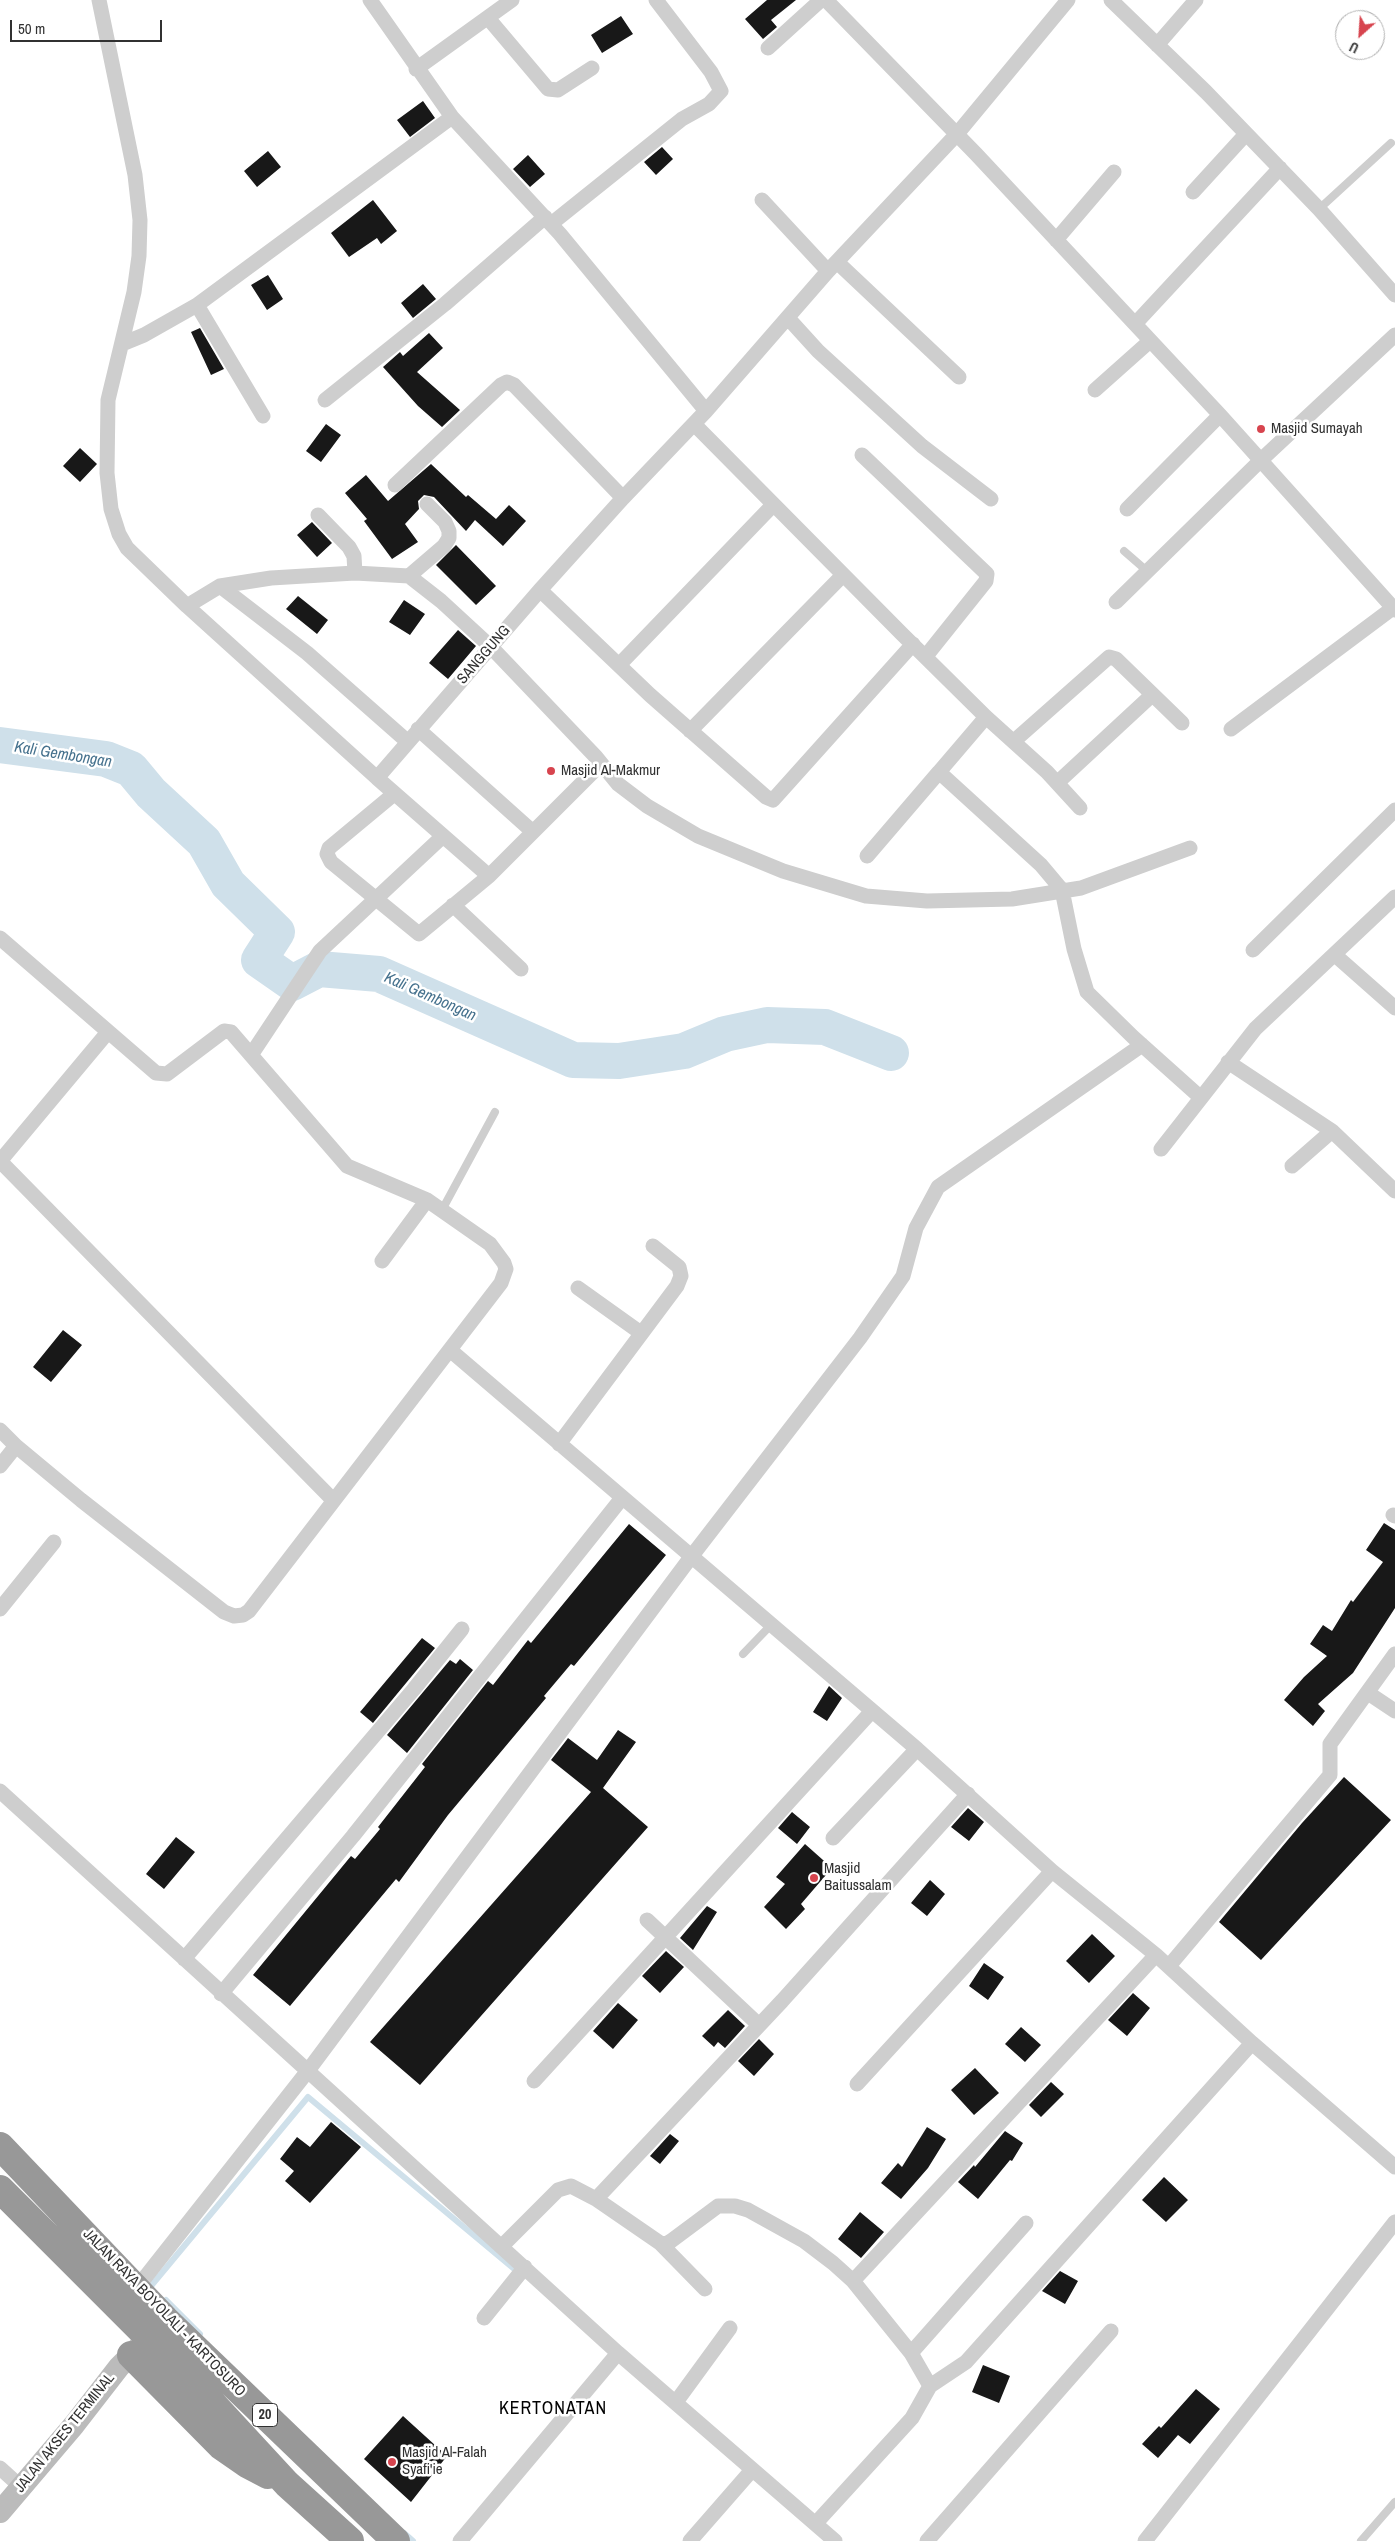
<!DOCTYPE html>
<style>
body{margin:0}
#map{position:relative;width:1395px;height:2541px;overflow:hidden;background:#fff;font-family:"Archivo Narrow",sans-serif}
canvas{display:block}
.north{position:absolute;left:1335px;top:10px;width:50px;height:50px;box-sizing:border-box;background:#fff;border:1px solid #adadad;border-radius:50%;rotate:206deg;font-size:14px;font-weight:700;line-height:20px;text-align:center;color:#313131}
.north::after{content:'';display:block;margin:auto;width:18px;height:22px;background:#d7444e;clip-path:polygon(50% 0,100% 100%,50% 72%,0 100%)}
.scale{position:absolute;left:10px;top:20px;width:152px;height:22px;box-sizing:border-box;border:2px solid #313131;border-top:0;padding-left:6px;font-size:15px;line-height:18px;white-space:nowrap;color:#313131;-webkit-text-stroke:4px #fff;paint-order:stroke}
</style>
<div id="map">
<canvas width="1395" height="2541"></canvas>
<div class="north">U</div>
<div class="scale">50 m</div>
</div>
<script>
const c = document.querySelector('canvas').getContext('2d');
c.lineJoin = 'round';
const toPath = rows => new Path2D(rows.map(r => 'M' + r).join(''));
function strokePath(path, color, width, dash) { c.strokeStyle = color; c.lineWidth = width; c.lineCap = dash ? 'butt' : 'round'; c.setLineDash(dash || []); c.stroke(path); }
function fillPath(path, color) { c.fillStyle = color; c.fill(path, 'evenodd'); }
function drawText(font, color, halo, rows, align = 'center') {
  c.font = font + ' "Archivo Narrow",sans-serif'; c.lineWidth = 5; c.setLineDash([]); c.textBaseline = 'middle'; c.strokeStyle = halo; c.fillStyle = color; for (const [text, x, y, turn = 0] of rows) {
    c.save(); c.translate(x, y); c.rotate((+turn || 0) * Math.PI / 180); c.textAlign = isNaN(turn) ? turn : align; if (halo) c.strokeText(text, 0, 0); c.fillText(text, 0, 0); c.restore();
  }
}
const stream = toPath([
 [151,2286,308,2097,519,2273],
 [166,2300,200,2334],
 [404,2533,413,2541]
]);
const river = toPath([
 [0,745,106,759,131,769,151,793,204,842,228,884,277,932,259,960,292,983,319,969,379,974,573,1060,619,1061,684,1051,725,1034,767,1025,825,1027,891,1053]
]);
const building = toPath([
 [767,0,796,0,771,20,777,27,763,39,745,19],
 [621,16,633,34,602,53,591,35],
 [423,101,435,118,410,137,397,120],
 [662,147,673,159,656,175,644,162],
 [268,151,281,167,257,187,244,171],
 [528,155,545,174,530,187,513,169],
 [373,200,397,231,381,244,377,238,349,257,331,233],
 [268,275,283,299,267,310,251,285],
 [423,284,436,299,413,318,401,303],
 [200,328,224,369,211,375,191,332],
 [429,333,443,348,417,372,460,410,442,427,418,406,383,367,400,352,403,356],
 [326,424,341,435,321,462,306,451],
 [80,448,97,464,80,482,63,466],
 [431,464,466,497,468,495,496,519,509,505,526,521,503,546,475,520,466,531,434,497,424,495,418,501,419,509,405,524,418,542,392,559,364,521,367,519,345,493,366,475,388,501],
 [312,522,332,543,317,557,297,535],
 [456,545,496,586,476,605,436,565],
 [298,596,328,620,317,634,286,609],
 [404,600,425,614,410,635,389,622],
 [458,630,476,646,448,679,429,663],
 [63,1330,82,1345,51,1382,33,1367],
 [1384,1523,1395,1530,1395,1608,1353,1673,1318,1704,1325,1711,1313,1726,1284,1700,1304,1677,1327,1656,1310,1644,1323,1625,1332,1631,1351,1600,1353,1602,1383,1562,1366,1550],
 [629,1524,666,1555,574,1666,571,1664,544,1696,546,1698,448,1815,399,1882,396,1879,290,2006,253,1975,351,1856,355,1859,380,1829,378,1827,425,1767,422,1764,488,1681,493,1685,528,1640,531,1643],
 [422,1638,435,1648,373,1723,360,1712],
 [460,1659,473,1670,407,1753,387,1735,450,1660,456,1664],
 [829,1686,842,1698,827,1721,813,1712],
 [618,1730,636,1742,603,1788,648,1827,420,2085,370,2042,591,1792,551,1760,565,1742,568,1738,597,1760],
 [1344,1777,1391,1820,1261,1960,1219,1922,1302,1823],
 [968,1808,984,1822,969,1841,951,1827],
 [792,1812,810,1827,797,1844,778,1828],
 [176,1837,195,1852,164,1889,146,1874],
 [805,1844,832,1868,801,1904,805,1909,786,1929,764,1907,785,1884,776,1877],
 [930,1880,945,1894,927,1916,911,1903],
 [707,1906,717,1912,693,1950,680,1938],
 [1092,1934,1115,1956,1089,1983,1066,1961],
 [666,1951,684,1967,660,1993,642,1976],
 [984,1963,1004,1977,988,2000,969,1986],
 [1133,1993,1150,2008,1127,2036,1108,2020],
 [618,2003,638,2020,613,2049,593,2031],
 [728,2010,745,2026,725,2048,718,2042,714,2047,702,2036],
 [1021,2027,1041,2045,1025,2062,1005,2044],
 [759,2039,774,2054,754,2076,738,2061],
 [975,2068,999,2093,974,2115,951,2090],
 [1051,2082,1064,2094,1041,2117,1029,2105],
 [331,2122,361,2147,310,2203,285,2181,294,2171,280,2159,297,2137,310,2147],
 [927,2127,946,2139,928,2168,901,2199,881,2183,898,2163,902,2167],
 [1005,2131,1023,2143,1012,2161,1010,2160,978,2199,958,2182,974,2165,975,2167],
 [670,2134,679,2141,660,2164,650,2156],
 [1164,2177,1188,2200,1166,2222,1142,2200],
 [860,2212,884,2232,861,2258,838,2239],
 [1060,2271,1078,2281,1065,2304,1042,2291],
 [983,2365,1010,2376,999,2403,972,2392],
 [1196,2389,1220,2409,1190,2444,1178,2435,1158,2458,1142,2444,1159,2426,1161,2428],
 [403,2416,447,2456,411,2502,364,2459]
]);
const lane = toPath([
 [1319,209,1391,143],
 [1124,551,1147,571],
 [442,1210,495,1112],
 [743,1654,771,1625],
 [1361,2541,1395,2502]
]);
const street = toPath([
 [99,0,135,175,140,220,139,256,134,292,108,400,107,473,111,509,119,534,127,548,187,606],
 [370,0,452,117,560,234,706,411],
 [826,0,976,154,1220,415,1395,610],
 [1111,0,1206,92,1319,209,1395,295],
 [488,18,548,89,558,90,592,68],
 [1157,45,1196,0],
 [768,48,821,0],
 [416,69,512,0],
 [1193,192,1246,134],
 [762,200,828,271],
 [551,224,682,119,709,104,721,91,711,72,656,0],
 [1056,240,1114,172],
 [837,262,959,377],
 [197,305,263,416],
 [788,318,818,351,922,446,991,499],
 [1135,324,1280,168],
 [122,344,144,335,197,305,452,117],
 [1095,390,1150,341],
 [325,400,445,304,545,217],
 [694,424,902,634,986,717,1047,772,1080,808],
 [862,455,987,574,986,581,926,656],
 [395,485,501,385,507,382,514,385,623,498],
 [1127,509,1220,415],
 [318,515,349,547,354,556,355,573],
 [409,576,444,546,449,538,449,531,445,522,427,504],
 [220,586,307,653,408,742],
 [540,590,650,695,766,797,773,800,913,644],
 [1116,602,1261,460,1395,335],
 [619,665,773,505],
 [986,717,939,772,1041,865,1062,890,1074,949,1087,992,1133,1037,1200,1097],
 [418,729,533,832],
 [1231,729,1393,608],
 [690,731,843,575],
 [1014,741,1109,657,1116,659,1182,723],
 [377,778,187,606,220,586,271,578,355,573,409,576,441,601,491,647,596,757,618,784,647,806,698,836,783,871,866,896,927,901,1012,899,1081,888,1190,848],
 [1057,783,1152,695],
 [394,794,329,848,327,854,331,862,419,934,489,876,601,764],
 [867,856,939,772],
 [489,876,377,778,540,590,623,498,706,411,828,271,957,134,1068,0],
 [453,905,521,969],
 [0,938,156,1073,167,1074,224,1031,231,1032,347,1166,427,1200,490,1244,504,1263,506,1269,501,1283,249,1611,243,1615,234,1616,224,1612,81,1500,16,1446,0,1430],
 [1253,950,1395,810],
 [1335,955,1395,1008],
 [251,1055,320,951,442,837],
 [1228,1062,1332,1131],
 [1161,1149,1255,1029,1395,897],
 [1,1160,108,1032],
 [0,1161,333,1500],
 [1292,1166,1332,1131,1395,1191],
 [382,1261,427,1200],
 [578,1288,641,1333],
 [450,1350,917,1749,1052,1871,1156,1955,1252,2043,1395,2167],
 [559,1444,677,1286,681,1276,679,1267,653,1246],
 [0,1466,16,1446],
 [1393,1515,1395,1516],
 [0,1609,54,1542],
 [1368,1693,1395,1711],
 [0,1791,618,2353,835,2541],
 [833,1838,917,1749],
 [647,1920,759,2025],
 [184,1959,414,1689,462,1629],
 [1169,1966,1330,1775,1330,1744,1395,1654],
 [221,1994,353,1836,622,1498],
 [534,2081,872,1711],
 [857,2084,1052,1871],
 [596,2199,782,2001,968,1794],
 [660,2243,705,2289],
 [502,2246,558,2190,571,2186,596,2199,660,2243,666,2244,671,2241,718,2206,735,2206,748,2210,804,2241,833,2263,853,2281],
 [132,2294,307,2072,691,1557,860,1338,903,1276,916,1228,938,1187,1142,1045],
 [484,2318,525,2267],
 [911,2353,1026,2223],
 [930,2386,966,2362,1252,2043],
 [676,2402,730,2328],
 [0,2468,21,2487],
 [816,2523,912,2418,930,2386,911,2353,853,2281,1156,1955],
 [460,2541,618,2353],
 [690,2541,752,2470],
 [927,2541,1111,2331],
 [1145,2541,1395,2222]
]);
const secondary = toPath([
 [0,2512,74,2425,119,2367,143,2343]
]);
const highway = toPath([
 [0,2146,165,2319,396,2541],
 [0,2189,189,2378,287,2484,350,2541],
 [131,2355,221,2446,247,2464,268,2475]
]);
const markers = [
 [1261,429,5,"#d7444e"],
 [551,771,5,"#d7444e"],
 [814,1878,5,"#d7444e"],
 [392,2462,5,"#d7444e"]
];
const shields = [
 [265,2415,25]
];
const shieldNames = [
 ["20",265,2415]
];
const poiNames = [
 ["Masjid Sumayah",1271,429],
 ["Masjid Al-Makmur",561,771],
 ["Masjid",824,1869],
 ["Baitussalam",824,1886],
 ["Masjid Al-Falah",402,2453],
 ["Syafi'ie",402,2470]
];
const streetNames = [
 ["SANGGUNG",484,655,-49],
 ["JALAN RAYA BOYOLALI - KARTOSURO",164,2313,46],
 ["JALAN AKSES TERMINAL",65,2433,-51]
];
const waterNames = [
 ["Kali Gembongan",63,755,9],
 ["Kali Gembongan",430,997,24]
];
const quarterNames = [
 ["KERTONATAN",553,2409]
];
strokePath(stream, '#cfe0ea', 6);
strokePath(river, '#cfe0ea', 36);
fillPath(building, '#181818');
strokePath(lane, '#cecece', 8);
strokePath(street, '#cecece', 15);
strokePath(secondary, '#bbb', 22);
strokePath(highway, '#989898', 28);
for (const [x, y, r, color] of markers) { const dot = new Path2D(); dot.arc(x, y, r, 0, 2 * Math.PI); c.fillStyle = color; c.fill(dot); strokePath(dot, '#fff', 2); }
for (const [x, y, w] of shields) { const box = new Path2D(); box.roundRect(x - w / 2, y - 11.5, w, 23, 4); c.fillStyle = '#fff'; c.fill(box); strokePath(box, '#313131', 1); }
drawText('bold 14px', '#313131', null, shieldNames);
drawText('15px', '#313131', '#fff', poiNames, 'left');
drawText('15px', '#313131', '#fff', streetNames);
drawText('italic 16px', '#45718d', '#fff', waterNames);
c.letterSpacing = '1px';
drawText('18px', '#000', '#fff', quarterNames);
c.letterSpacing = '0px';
</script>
